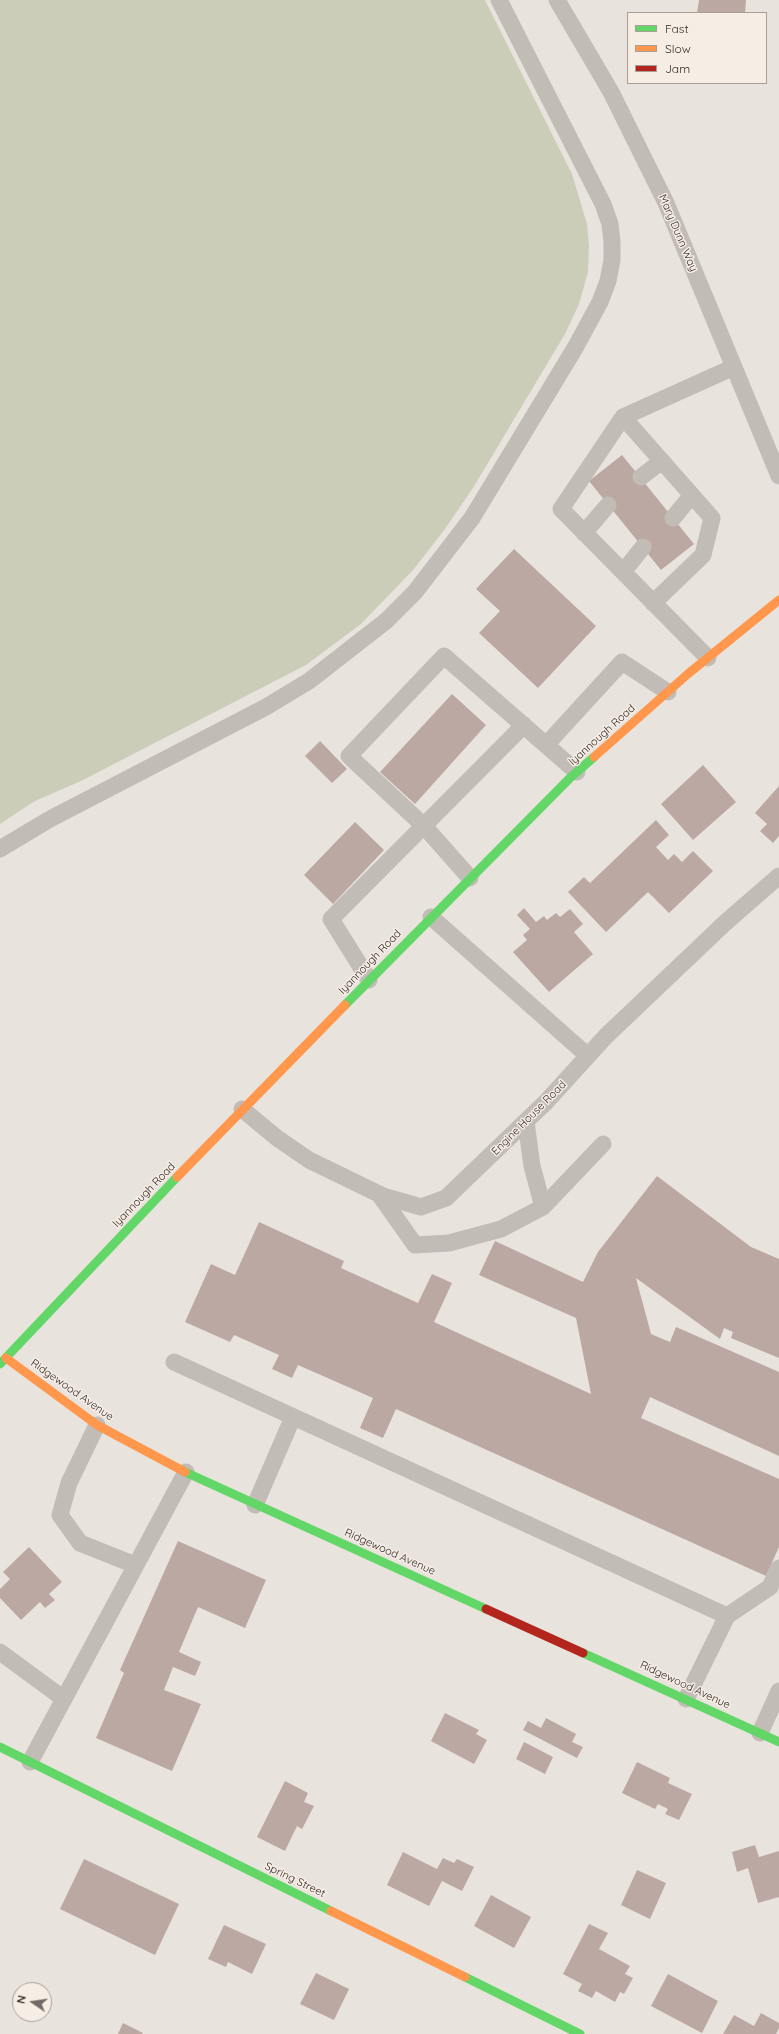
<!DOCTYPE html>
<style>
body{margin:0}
#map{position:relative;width:779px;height:2034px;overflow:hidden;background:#e9e3de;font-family:Quicksand,sans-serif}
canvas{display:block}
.legend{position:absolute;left:627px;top:12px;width:140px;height:72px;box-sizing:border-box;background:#f6ede5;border:1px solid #a89f99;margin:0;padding:5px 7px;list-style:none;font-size:12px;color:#322926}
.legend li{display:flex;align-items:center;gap:8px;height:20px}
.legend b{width:20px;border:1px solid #a89f99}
.north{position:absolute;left:12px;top:1982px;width:40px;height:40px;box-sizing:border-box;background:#f6ede5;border:1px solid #a89f99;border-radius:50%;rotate:283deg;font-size:11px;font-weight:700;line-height:16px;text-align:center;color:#322926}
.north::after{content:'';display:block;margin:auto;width:14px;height:18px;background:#726a66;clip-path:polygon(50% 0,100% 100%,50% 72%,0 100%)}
</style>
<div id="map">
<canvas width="779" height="2034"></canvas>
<ul class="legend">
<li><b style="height:5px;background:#63d668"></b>Fast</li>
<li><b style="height:5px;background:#ff974d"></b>Slow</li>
<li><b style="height:5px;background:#b3261e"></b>Jam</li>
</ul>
<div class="north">N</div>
</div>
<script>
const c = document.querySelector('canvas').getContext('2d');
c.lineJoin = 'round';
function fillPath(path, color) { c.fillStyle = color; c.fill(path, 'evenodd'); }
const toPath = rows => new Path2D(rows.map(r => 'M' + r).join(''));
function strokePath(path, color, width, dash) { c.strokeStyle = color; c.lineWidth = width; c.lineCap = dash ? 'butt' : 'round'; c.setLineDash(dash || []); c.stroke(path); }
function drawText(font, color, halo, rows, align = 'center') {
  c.font = font + ' Quicksand,sans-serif'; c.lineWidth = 3; c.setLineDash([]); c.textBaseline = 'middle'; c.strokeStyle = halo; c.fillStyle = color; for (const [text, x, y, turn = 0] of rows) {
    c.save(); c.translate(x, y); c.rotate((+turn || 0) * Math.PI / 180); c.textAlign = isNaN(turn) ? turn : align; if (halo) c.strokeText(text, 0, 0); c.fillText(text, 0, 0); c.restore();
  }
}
const green = toPath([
 [0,0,485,0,572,174,587,224,589,245,588,272,579,304,565,334,473,488,445,529,414,569,361,624,306,665,81,781,35,801,0,824]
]);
const building = toPath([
 [699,0,746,0,745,13,697,13],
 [622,455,694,544,661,570,589,481],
 [514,549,596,626,538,688,479,633,500,611,476,589],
 [452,694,486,725,415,804,380,772],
 [320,741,347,769,332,783,305,756],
 [703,765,736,802,693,840,661,804],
 [779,786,779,836,773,843,760,831,767,824,755,813],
 [656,820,669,835,656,847,668,860,674,854,682,862,693,851,713,871,669,913,648,892,606,932,568,892,584,877,590,883],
 [355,822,384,850,333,904,304,875],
 [524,908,536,922,544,916,547,920,556,913,560,917,570,909,583,924,574,932,593,954,549,992,513,952,527,940,523,935,530,929,517,915],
 [657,1176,751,1247,779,1259,779,1358,731,1338,733,1332,724,1328,720,1339,636,1278,651,1334,670,1342,676,1327,779,1372,779,1456,650,1397,641,1418,779,1479,779,1547,766,1576,396,1409,383,1438,360,1428,373,1398,298,1365,292,1378,272,1369,279,1355,234,1335,230,1342,185,1322,211,1264,235,1275,259,1222,344,1261,341,1268,418,1303,432,1274,452,1283,434,1322,591,1394,576,1318,479,1275,495,1241,583,1282,598,1252],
 [178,1541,266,1580,245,1628,198,1607,179,1652,201,1662,195,1676,173,1667,164,1690,201,1704,172,1771,96,1738,124,1673,120,1670],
 [29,1547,62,1582,49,1594,55,1600,45,1608,40,1602,21,1620,0,1598,0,1589,10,1579,3,1572],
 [445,1713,479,1730,476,1734,487,1740,474,1764,431,1741],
 [546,1718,576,1734,572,1742,583,1747,577,1758,523,1730,528,1721,541,1728],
 [524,1742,553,1757,545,1774,516,1759],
 [637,1762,670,1778,668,1783,692,1794,679,1820,665,1814,668,1809,658,1804,655,1809,622,1793],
 [285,1781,308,1793,304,1802,314,1806,302,1829,297,1826,285,1851,257,1837],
 [755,1845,759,1857,779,1851,779,1897,758,1903,748,1868,737,1872,732,1852],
 [403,1852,437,1869,443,1858,454,1863,457,1859,474,1867,462,1891,442,1881,429,1906,387,1885],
 [84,1859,179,1904,155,1955,60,1909],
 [637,1870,666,1883,650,1919,621,1905],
 [491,1895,531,1917,514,1948,474,1926],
 [589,1924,608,1933,599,1949,630,1966,625,1974,633,1978,624,1994,620,1992,615,2002,596,1991,592,1998,578,1991,582,1984,563,1974],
 [224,1925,266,1944,252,1974,228,1962,226,1967,208,1959],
 [316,1973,349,1989,334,2020,300,2004],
 [668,1974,718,2001,702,2033,651,2006],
 [761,2013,779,2023,779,2028,776,2034,723,2034,734,2015,754,2026],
 [123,2023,143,2033,142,2034,118,2034]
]);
const lane = toPath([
 [557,0,611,92,666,203,779,476],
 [623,417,712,518,703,555,653,603],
 [641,477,662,461],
 [673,518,692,495],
 [584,533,608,505],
 [623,572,643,547],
 [708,658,561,509,623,417,734,367],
 [546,745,622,662,668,692],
 [0,849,50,819,266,707,309,681,386,621,415,592,472,518,575,348,600,302,608,281,612,260,612,242,610,224,603,204,499,0],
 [470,878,424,826,349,756,444,656,577,772],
 [431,917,588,1056],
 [369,980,331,919,524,725],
 [242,1109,277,1138,309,1160,383,1196,421,1207,446,1198,546,1102,606,1036,726,922,779,876],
 [526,1122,532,1166,543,1207],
 [379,1194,415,1245,449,1243,501,1229,543,1207,603,1144],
 [174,1362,727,1616],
 [97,1425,69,1483,60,1515,80,1543,135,1565],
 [255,1505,293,1417],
 [0,1652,64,1699],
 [686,1699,727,1616,770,1587,779,1568],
 [760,1733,779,1691],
 [30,1762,186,1472]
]);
const fast = toPath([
 [345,1005,571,777,594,757],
 [0,1364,177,1177],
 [185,1472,486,1609],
 [583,1653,779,1742],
 [0,1747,331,1911],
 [465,1977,580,2034]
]);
const slow = toPath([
 [594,757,689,673,779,600],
 [177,1177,345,1005],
 [6,1358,97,1425,185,1472],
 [331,1911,465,1977]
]);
const jam = toPath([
 [486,1609,583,1653]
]);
const streetNames = [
 ["Mary Dunn Way",678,233,67],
 ["Iyannough Road",602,735,-42],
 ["Iyannough Road",370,962,-46],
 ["Engine House Road",529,1118,-45],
 ["Iyannough Road",144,1195,-46],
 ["Ridgewood Avenue",72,1390,35],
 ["Ridgewood Avenue",390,1552,24],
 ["Ridgewood Avenue",685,1685,25],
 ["Spring Street",295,1880,26]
];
fillPath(green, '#cbcdb9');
fillPath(building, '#bba8a2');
strokePath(lane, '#c2bcb7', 17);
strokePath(fast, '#63d668', 9);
strokePath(slow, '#ff974d', 9);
strokePath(jam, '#b3261e', 9);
drawText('11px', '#322926', '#f6ede5', streetNames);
</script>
